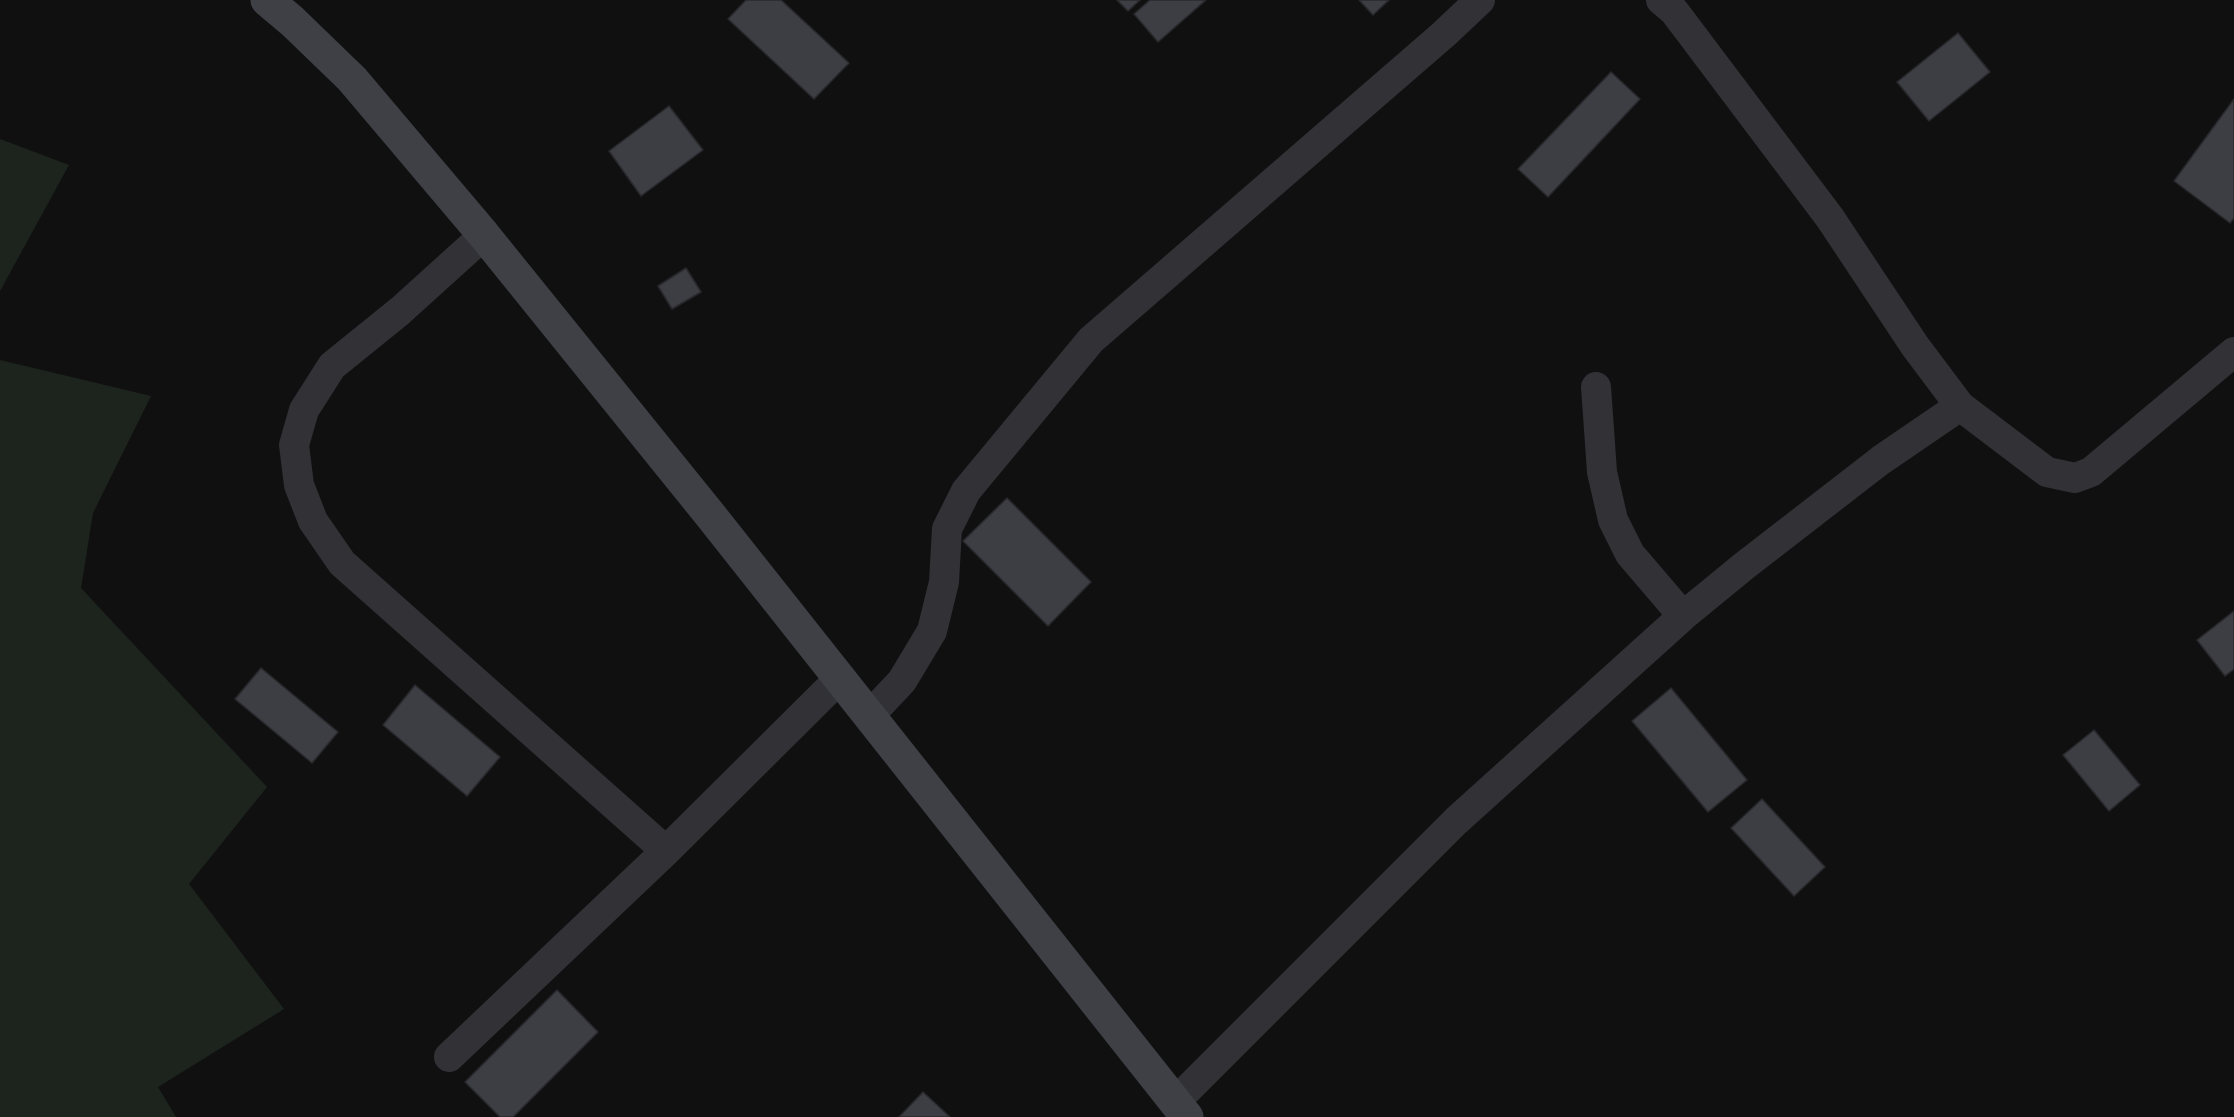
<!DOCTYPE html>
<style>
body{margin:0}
canvas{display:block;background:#101011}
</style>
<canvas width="2234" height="1117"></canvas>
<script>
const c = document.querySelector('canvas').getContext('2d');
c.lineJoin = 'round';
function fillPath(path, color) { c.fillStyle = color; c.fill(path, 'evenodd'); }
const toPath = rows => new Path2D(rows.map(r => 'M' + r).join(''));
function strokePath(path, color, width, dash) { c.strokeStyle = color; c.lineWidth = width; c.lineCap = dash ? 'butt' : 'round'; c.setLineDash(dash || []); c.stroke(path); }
const green = toPath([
 [0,139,69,165,0,291],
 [0,360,151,396,93,513,81,588,267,787,189,884,284,1009,158,1087,176,1117,0,1117]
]);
const building = toPath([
 [746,0,781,0,849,63,814,99,728,19,746,0],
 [1117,0,1140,0,1128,11,1117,0],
 [1150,0,1206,0,1158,42,1134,14,1150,0],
 [1359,0,1389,0,1373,15,1359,0],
 [1958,33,1990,72,1929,121,1897,82,1958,33],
 [1611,72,1640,99,1548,197,1518,169,1611,72],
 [2234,99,2234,218,2230,223,2174,181,2234,99],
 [669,106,703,150,641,196,609,151,669,106],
 [686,268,701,292,672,309,658,286,686,268],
 [1007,498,1091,582,1048,626,963,541,1007,498],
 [2234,611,2234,669,2225,676,2197,640,2234,611],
 [261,668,338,732,312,763,235,699,261,668],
 [415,685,500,757,467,796,383,725,415,685],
 [1671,688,1747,780,1708,812,1632,721,1671,688],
 [2094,730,2140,785,2109,811,2063,755,2094,730],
 [1762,799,1825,867,1794,896,1731,828,1762,799],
 [557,990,598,1032,513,1117,500,1117,465,1082,557,990],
 [923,1092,950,1117,899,1117,923,1092]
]);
const street = toPath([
 [1661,0,1674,11,1830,218,1915,346,1960,406,2047,472,2075,478,2091,472,2234,352],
 [484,235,400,311,332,366,304,410,294,445,299,485,313,521,342,563,666,851],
 [1596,387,1602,472,1613,520,1630,554,1683,616],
 [869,716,902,681,932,631,944,582,947,529,966,491,1091,340,1444,34,1480,0],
 [449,1057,666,851,840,678],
 [1175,1102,1456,821,1683,616,1744,566,1881,460,1960,406]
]);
const secondary = toPath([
 [267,0,292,21,352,79,484,235,711,516,1187,1117]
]);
fillPath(green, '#1c241d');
fillPath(building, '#3d3e44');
strokePath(building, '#29292d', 1.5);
strokePath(street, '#313136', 30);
strokePath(secondary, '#3e4046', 33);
</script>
